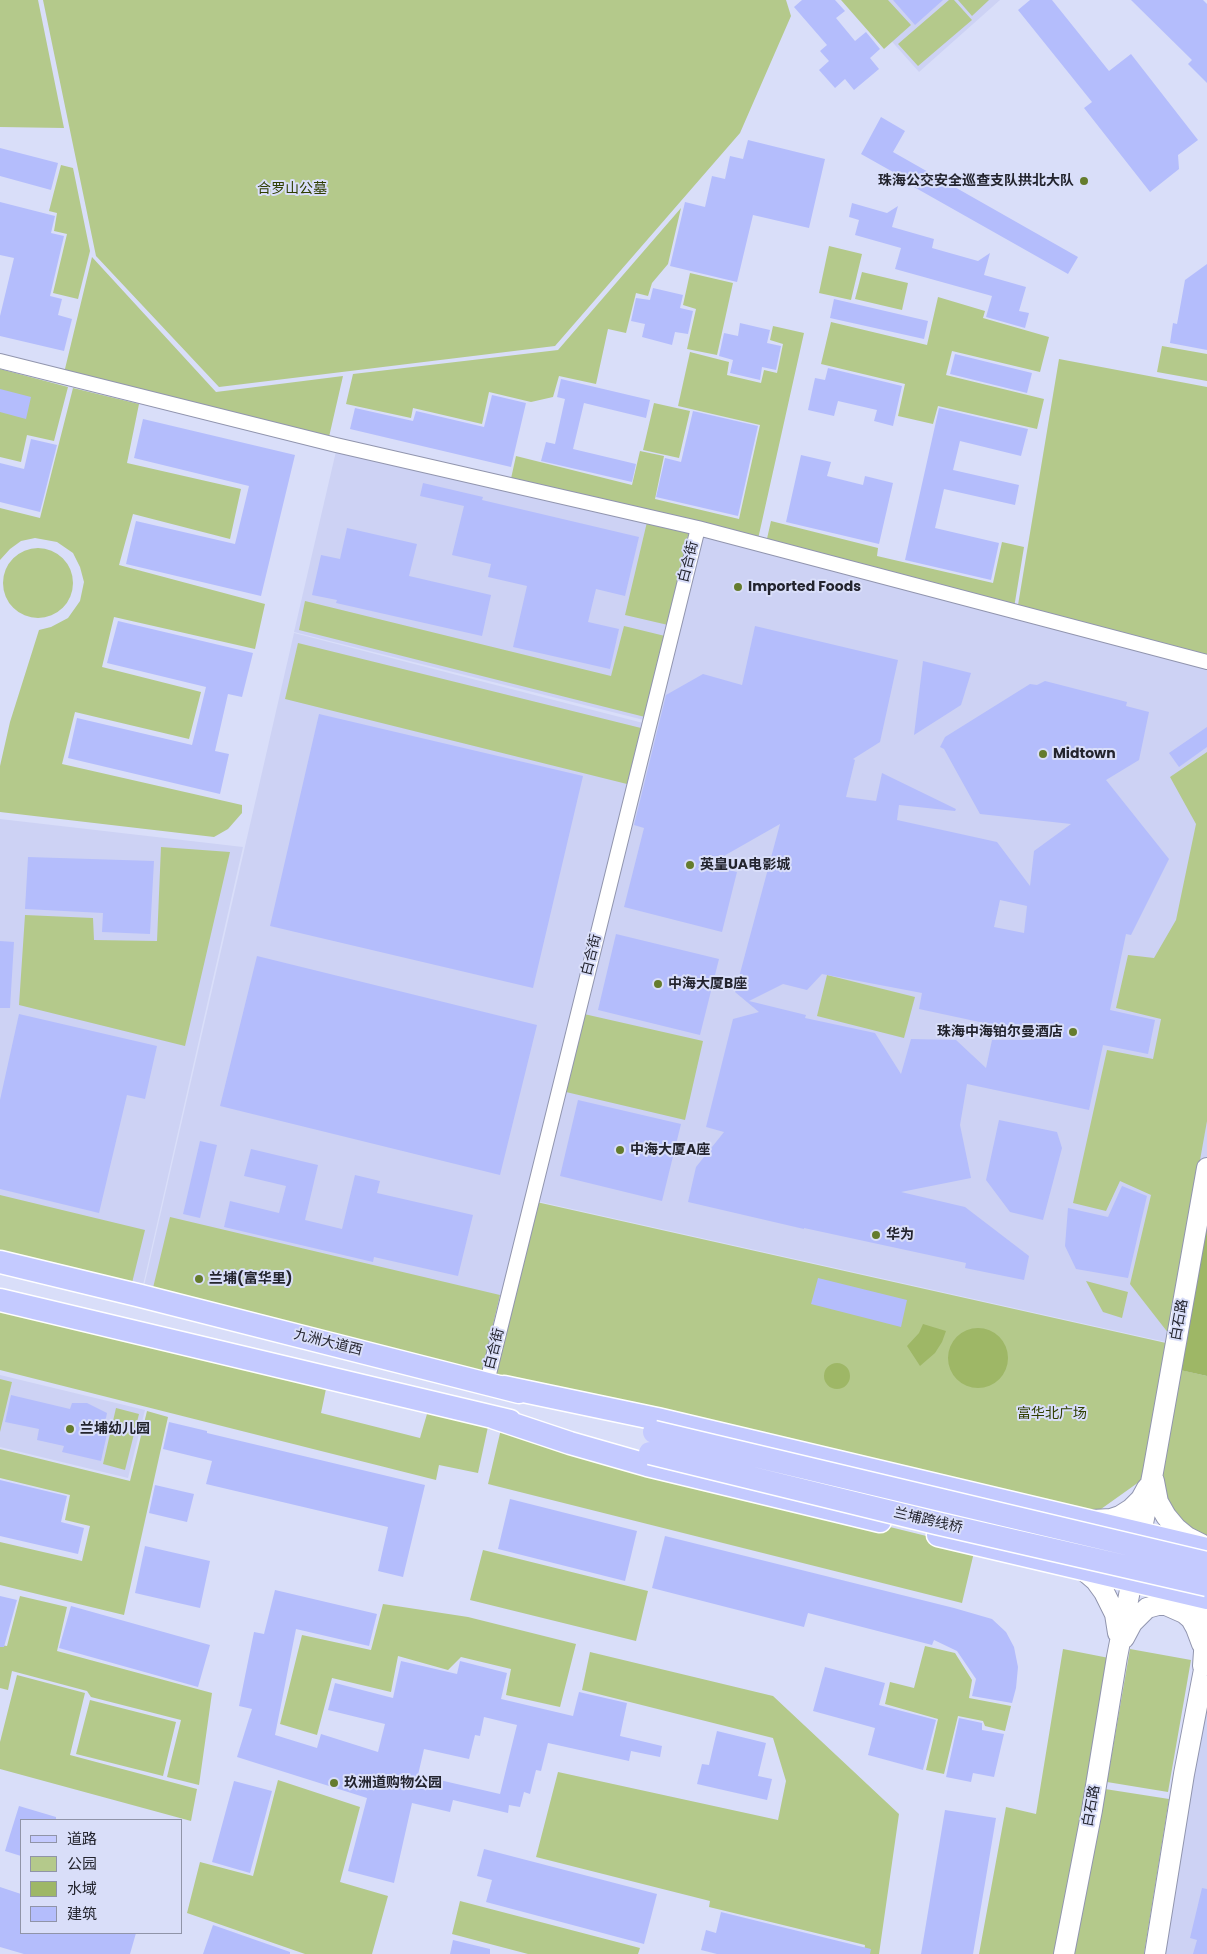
<!DOCTYPE html>
<meta charset="utf-8">
<style>
body{margin:0}
#map{position:relative;width:1207px;height:1954px;overflow:hidden;background:#d9def9;font-family:Poppins,"Noto Sans SC",sans-serif}
canvas{display:block}
.legend{position:absolute;left:20px;top:1819px;width:162px;height:115px;box-sizing:border-box;background:#d9def9;border:1px solid #9094a8;margin:0;padding:6px 9px;list-style:none;font-size:15px;color:#23242e}
.legend li{display:flex;align-items:center;gap:10px;height:25px}
.legend b{width:25px;border:1px solid #9094a8}
</style>
<div id="map">
<canvas width="1207" height="1954"></canvas>
<ul class="legend">
<li><b style="height:6px;background:#c4caff"></b>道路</li>
<li><b style="height:14px;background:#b4c98b"></b>公园</li>
<li><b style="height:14px;background:#9eb766"></b>水域</li>
<li><b style="height:14px;background:#b4bdfc"></b>建筑</li>
</ul>
</div>
<script>
const c = document.querySelector('canvas').getContext('2d');
c.lineJoin = 'round';
function fillPath(path, color) { c.fillStyle = color; c.fill(path, 'evenodd'); }
const toPath = rows => new Path2D(rows.map(r => 'M' + r).join(''));
function strokePath(path, color, width, dash) { c.strokeStyle = color; c.lineWidth = width; c.lineCap = dash ? 'butt' : 'round'; c.setLineDash(dash || []); c.stroke(path); }
function drawText(font, color, halo, rows, align = 'center') {
  c.font = font + ' Poppins,"Noto Sans SC",sans-serif'; c.lineWidth = 4; c.setLineDash([]); c.textBaseline = 'middle'; c.strokeStyle = halo; c.fillStyle = color; for (const [text, x, y, turn = 0] of rows) {
    c.save(); c.translate(x, y); c.rotate((+turn || 0) * Math.PI / 180); c.textAlign = isNaN(turn) ? turn : align; if (halo) c.strokeText(text, 0, 0); c.fillText(text, 0, 0); c.restore();
  }
}
const built = toPath([
 [855,0,1000,0,919,72],
 [337,447,696,529,648,721,294,632],
 [698,530,1207,663,1207,1162,1175,1344,532,1200],
 [294,633,647,724,487,1377,142,1295],
 [0,819,243,847,141,1294,0,1261],
 [0,1375,145,1410,128,1478,0,1447],
 [1207,1654,1207,1954,1156,1954]
]);
const green = toPath([
 [0,0,38,0,64,128,0,127],
 [43,0,786,0,791,16,740,133,555,346,219,387,96,256],
 [841,0,888,0,911,25,884,49],
 [949,0,954,0,972,20,918,66,898,44],
 [958,0,989,0,972,16],
 [61,165,73,168,90,251,78,299,53,293,67,234,54,231,57,213,49,211],
 [681,208,668,264,652,283,648,296,636,293,626,333,608,329,596,384,559,376,553,397,531,402,489,392,482,424,413,408,411,418,346,404,353,374,558,350],
 [829,246,862,254,851,300,819,293],
 [92,257,216,392,343,376,329,437,64,373],
 [862,272,908,283,902,310,855,299],
 [690,273,733,283,717,355,687,349,696,309,683,305],
 [938,297,985,311,983,318,1049,337,1040,372,952,351,946,375,1044,399,1037,429,938,406,933,424,898,416,905,384,821,364,831,322,927,345],
 [773,326,804,333,758,539,510,483,516,456,632,485,640,451,664,456,655,499,739,519,760,425,678,406,690,352,729,362,727,375,761,383,764,370,777,373,783,344,770,340],
 [1162,346,1207,354,1207,381,1157,372],
 [1059,359,1207,387,1207,661,1017,611],
 [0,369,68,387,54,441,27,435,21,462,0,457],
 [73,388,139,404,127,463,241,489,230,539,133,514,119,565,265,604,255,649,114,617,102,667,201,692,189,739,75,712,62,764,242,805,242,813,228,829,214,837,0,812,0,766,10,722,39,630,51,627,68,618,80,601,84,582,80,567,73,553,57,542,35,538,21,541,10,549,0,560,0,508,40,518],
 [654,403,690,411,679,458,643,450],
 [771,521,878,548,877,556,993,583,1002,542,1024,547,1014,608,766,543],
 [647,522,689,531,668,625,625,615],
 '3 583a35 35 0 1 1 70 0a35 35 0 1 1-70 0Z',
 [305,601,611,676,624,626,665,636,645,717,299,630],
 [298,643,641,728,627,784,285,699],
 [1207,752,1207,1121,1169,1334,1130,1284,1151,1195,1120,1181,1106,1211,1073,1203,1107,1050,1153,1059,1161,1019,1116,1008,1128,955,1154,958,1176,920,1196,824,1170,777],
 [161,847,230,852,185,1046,19,1005,25,915,93,918,94,940,157,941],
 [827,975,915,997,904,1038,817,1016],
 [584,1014,703,1041,685,1120,566,1092],
 [0,1195,145,1230,131,1287,0,1256],
 [532,1201,1175,1345,1172,1368,1207,1376,1207,1549,1177,1542,1153,1472,1087,1519,488,1378],
 [170,1217,500,1295,482,1371,152,1292],
 [1086,1281,1128,1292,1122,1318,1103,1312],
 [0,1304,327,1384,321,1413,420,1438,429,1407,489,1422,478,1473,439,1465,436,1480,0,1370],
 [0,1379,12,1382,0,1432],
 [116,1408,139,1414,125,1470,103,1464],
 [147,1411,168,1417,124,1615,0,1585,0,1542,82,1561,90,1526,65,1520,70,1495,0,1478,0,1449,130,1481],
 [501,1429,566,1447,975,1548,962,1603,488,1484],
 [483,1550,648,1591,636,1641,470,1600],
 [20,1596,67,1607,57,1651,212,1693,199,1785,167,1777,181,1720,91,1697,87,1691,12,1671,8,1690,0,1688,0,1645,7,1646],
 [383,1604,468,1617,576,1644,560,1707,506,1695,511,1669,461,1657,448,1670,398,1656,391,1692,332,1678,317,1735,280,1724,302,1635,371,1650],
 [925,1646,955,1653,972,1680,969,1698,1011,1706,1005,1731,985,1726,983,1721,958,1716,944,1774,926,1770,938,1719,885,1704,890,1682,914,1688],
 [1063,1649,1114,1659,1059,1954,979,1954,1006,1807,1036,1814],
 [1130,1649,1191,1660,1168,1792,1107,1782],
 [590,1652,773,1696,899,1814,879,1954,864,1954,865,1945,709,1907,710,1901,536,1857,558,1772,778,1820,786,1781,773,1738,582,1690],
 [17,1675,85,1693,70,1755,197,1789,191,1821,0,1769,0,1742],
 [90,1700,176,1722,163,1776,76,1754],
 [278,1780,360,1807,340,1882,388,1896,372,1954,305,1954,187,1913,200,1862,253,1876],
 [1105,1789,1169,1799,1144,1954,1074,1954],
 [460,1901,640,1948,638,1954,528,1954,452,1934]
]);
const water = toPath([
 [1207,1169,1207,1376,1171,1368],
 [923,1324,946,1331,942,1342,935,1353,920,1366,907,1346,919,1333],
 '948 1358a30 30 0 1 1 60 0a30 30 0 1 1-60 0Z',
 '824 1376a13 13 0 1 1 26 0a13 13 0 1 1-26 0Z'
]);
const building = toPath([
 [802,0,835,0,845,11,836,18,855,41,866,32,880,49,870,58,879,69,854,90,845,79,835,88,819,70,829,61,820,51,827,45,794,7],
 [893,0,943,0,915,25],
 [1030,0,1052,0,1109,71,1131,54,1198,140,1178,155,1179,169,1150,192,1084,108,1092,102,1018,10],
 [1131,0,1203,0,1207,4,1207,83,1188,64,1192,60],
 [881,117,905,131,893,152,1078,257,1068,274,891,174,893,172,861,154],
 [748,140,825,159,809,228,753,215,737,282,670,266,685,202,705,207,712,176,725,179,730,156,743,159],
 [0,148,58,163,51,190,0,176],
 [0,202,55,216,51,233,64,236,50,296,62,299,58,315,72,319,64,351,0,336,0,316,14,258,0,255],
 [852,203,887,213,898,206,892,227,934,239,932,248,978,261,990,253,984,275,1026,287,1019,311,1029,313,1025,328,986,317,992,296,895,269,901,248,855,235,859,220,849,217],
 [1207,264,1207,350,1170,343,1173,323,1177,324,1185,280],
 [653,288,683,295,680,308,693,311,688,334,675,332,672,345,642,337,645,324,631,321,636,298,650,300],
 [834,299,928,321,924,339,830,318],
 [740,323,770,330,767,343,781,346,776,370,762,367,760,380,730,373,733,360,719,356,724,333,738,336],
 [955,354,1032,373,1027,393,950,374],
 [828,368,902,386,893,426,874,421,877,410,838,401,834,416,808,410,815,378,825,380],
 [561,379,650,400,646,418,584,403,573,449,636,464,632,482,541,461,546,442,555,444,565,399,557,397],
 [0,389,31,397,26,419,0,412],
 [492,395,526,403,511,467,350,429,355,408,413,421,416,411,484,427],
 [939,408,1028,429,1021,456,960,441,953,470,1019,485,1015,505,944,489,935,528,999,543,991,580,905,560],
 [693,411,758,426,738,516,656,497,665,458,681,462],
 [143,419,295,455,261,596,126,564,136,521,235,544,249,486,134,458],
 [31,439,57,445,40,512,0,502,0,463,24,469],
 [801,455,831,462,827,476,863,485,865,476,893,483,879,544,786,522],
 [423,483,483,497,482,500,639,537,625,596,596,589,588,622,619,629,610,669,513,647,527,586,488,577,491,564,452,555,464,506,420,496],
 [347,528,417,544,409,576,491,595,482,636,336,603,337,600,312,595,321,555,340,559],
 [118,621,253,653,242,697,228,694,215,751,229,754,220,794,68,758,77,718,192,745,206,687,107,663],
 [755,626,898,660,880,742,853,759,855,760,846,797,876,801,882,773,956,809,955,811,899,805,897,820,997,842,1030,886,1034,851,1071,824,980,814,944,749,940,747,945,737,1030,684,1037,685,1045,681,1127,702,1126,706,1149,712,1139,760,1106,780,1169,859,1131,935,1126,934,1110,1010,1155,1020,1148,1054,1103,1045,1089,1110,967,1084,960,1125,971,1178,901,1192,965,1207,1029,1256,1024,1280,965,1268,966,1263,804,1228,804,1229,688,1202,696,1167,724,1132,706,1127,733,1019,759,1012,735,992,780,824,708,865,737,872,722,932,624,907,644,828,634,825,666,695,703,674,742,685],
 [1000,900,1027,906,1024,933,994,927],
 [822,974,922,993,919,1009,1031,1033,1031,1040,992,1040,986,1068,956,1040,911,1039,901,1074,875,1033,805,1018,806,1015,749,1001,783,984,807,990],
 [923,661,971,673,961,705,914,735],
 [319,714,583,776,533,988,270,926],
 [1207,727,1207,747,1179,767,1169,753],
 [28,857,154,861,150,934,102,932,103,913,25,909],
 [616,934,719,959,700,1035,598,1010],
 [0,941,14,942,10,1008,0,1008],
 [257,956,537,1025,500,1175,220,1106],
 [19,1014,157,1046,145,1099,127,1095,99,1213,0,1189,0,1100],
 [578,1100,681,1124,662,1201,560,1176],
 [999,1120,1057,1132,1062,1148,1043,1220,1010,1212,986,1180],
 [200,1141,217,1145,200,1218,183,1214],
 [251,1149,318,1165,305,1220,342,1229,355,1175,380,1181,377,1193,473,1215,458,1276,374,1257,373,1262,224,1227,230,1201,279,1213,286,1186,244,1176],
 [1122,1186,1147,1196,1128,1278,1076,1269,1065,1246,1068,1208,1108,1217],
 [818,1278,907,1300,901,1327,811,1304],
 [11,1395,70,1409,72,1403,87,1403,107,1413,103,1433,107,1434,101,1461,62,1452,64,1446,37,1440,39,1429,5,1422],
 [169,1422,207,1431,207,1433,425,1485,403,1577,378,1571,388,1527,206,1484,212,1461,163,1449],
 [0,1480,67,1496,61,1522,84,1528,78,1554,0,1536],
 [155,1485,194,1494,187,1522,149,1513],
 [510,1499,637,1531,625,1581,498,1549],
 [665,1536,954,1608,992,1619,1006,1632,1014,1647,1018,1667,1016,1688,1012,1703,972,1696,976,1679,957,1651,934,1640,932,1645,808,1613,804,1627,652,1588],
 [145,1546,210,1561,200,1608,135,1593],
 [275,1590,377,1614,369,1646,296,1629,275,1735,317,1748,321,1734,378,1752,385,1724,328,1710,335,1683,393,1698,401,1661,457,1674,460,1661,507,1673,501,1699,573,1716,579,1692,627,1703,620,1736,662,1746,660,1757,631,1751,629,1761,548,1743,541,1771,536,1770,530,1794,524,1792,520,1807,509,1805,508,1813,453,1800,450,1812,412,1803,394,1883,348,1871,367,1798,237,1757,252,1709,239,1706,254,1632,264,1634],
 [484,1717,517,1725,500,1794,418,1775,424,1749,469,1759,475,1735,480,1736],
 [0,1596,17,1600,4,1647,0,1647],
 [71,1606,210,1645,198,1687,59,1648],
 [825,1667,885,1683,879,1705,936,1720,923,1770,868,1755,875,1728,813,1711],
 [959,1718,982,1723,982,1730,1004,1734,994,1777,973,1773,971,1782,946,1777],
 [717,1731,766,1743,758,1776,772,1779,767,1800,697,1784,702,1764,709,1765],
 [234,1781,272,1791,250,1873,212,1862],
 [19,1806,56,1817,56,1820,21,1820,21,1856,5,1851],
 [945,1810,996,1818,973,1954,921,1954],
 [484,1849,657,1894,644,1944,486,1902,492,1880,477,1876],
 [0,1887,21,1894,21,1933,136,1933,130,1954,24,1954,0,1947],
 [1202,1888,1207,1889,1207,1954,1193,1954,1197,1940,1190,1938],
 [721,1912,871,1949,870,1954,717,1954,701,1950,706,1930,716,1933],
 [213,1925,290,1952,290,1954,203,1954],
 [453,1940,490,1949,490,1954,450,1954]
]);
const street = toPath([
 [0,361,336,445,698,528,1207,662],
 [487,1382,698,528]
]);
const secondary = toPath([
 [1154,1481,1158,1502,1166,1516,1176,1528,1187,1537,1201,1544],
 [1092,1520,1111,1519,1120,1516,1131,1509,1141,1499,1147,1488],
 [1082,1569,1096,1581,1104,1592,1115,1614,1118,1633],
 [1190,1584,1203,1610,1206,1623,1203,1666],
 [1124,1638,1132,1623,1147,1608,1158,1605,1166,1605,1184,1613,1191,1619,1196,1628,1202,1644],
 [1064,1954,1092,1810,1117,1657,1153,1472,1207,1168],
 [1155,1954,1184,1774,1207,1654]
]);
const primary = toPath([
 [0,1262,137,1295,519,1392],
 [0,1300,510,1421],
 [504,1387,657,1419,1207,1549],
 [495,1418,570,1443,647,1465,880,1521],
 [938,1535,1207,1598]
]);
const primaryBridge = toPath([
 [654,1432,1207,1563],
 [650,1453,936,1523,1207,1585]
]);
const markers = [
 [1084,181,5,"#657c2d"],
 [738,587,5,"#657c2d"],
 [1043,754,5,"#657c2d"],
 [690,865,5,"#657c2d"],
 [658,984,5,"#657c2d"],
 [1073,1032,5,"#657c2d"],
 [620,1150,5,"#657c2d"],
 [876,1235,5,"#657c2d"],
 [199,1279,5,"#657c2d"],
 [70,1429,5,"#657c2d"],
 [334,1783,5,"#657c2d"]
];
const poiNames = [
 ["珠海公交安全巡查支队拱北大队",1074,181,"right"],
 ["Imported Foods",748,587],
 ["Midtown",1053,754],
 ["英皇UA电影城",700,865],
 ["中海大厦B座",668,984],
 ["珠海中海铂尔曼酒店",1063,1032,"right"],
 ["中海大厦A座",630,1150],
 ["华为",886,1235],
 ["兰埔(富华里)",209,1279],
 ["兰埔幼儿园",80,1429],
 ["玖洲道购物公园",344,1783]
];
const parkNames = [
 ["合罗山公墓",292,189],
 ["富华北广场",1052,1414]
];
const streetNames = [
 ["白合街",689,562,-76],
 ["白合街",592,955,-76],
 ["白石路",1180,1320,-80],
 ["九洲大道西",328,1343,14],
 ["白合街",495,1349,-76],
 ["兰埔跨线桥",928,1521,13],
 ["白石路",1092,1806,-80]
];
fillPath(built, '#cdd2f4');
fillPath(green, '#b4c98b');
fillPath(water, '#9eb766');
fillPath(building, '#b4bdfc');
strokePath(street, '#9195ae', 16);
strokePath(secondary, '#9195ae', 22);
strokePath(primary, '#fff', 25);
strokePath(street, '#fff', 14);
strokePath(secondary, '#fff', 20);
strokePath(primary, '#c4caff', 22);
strokePath(primaryBridge, '#fff', 25, []);
strokePath(primaryBridge, '#c4caff', 22);
for (const [x, y, r, color] of markers) { const dot = new Path2D(); dot.arc(x, y, r, 0, 2 * Math.PI); c.fillStyle = color; c.fill(dot); strokePath(dot, '#d9def9', 2); }
drawText('bold 14px', '#23242e', '#d9def9', poiNames, 'left');
drawText('14px', '#2f3e00', '#d9def9', parkNames);
drawText('14px', '#23242e', '#d9def9', streetNames);
</script>
